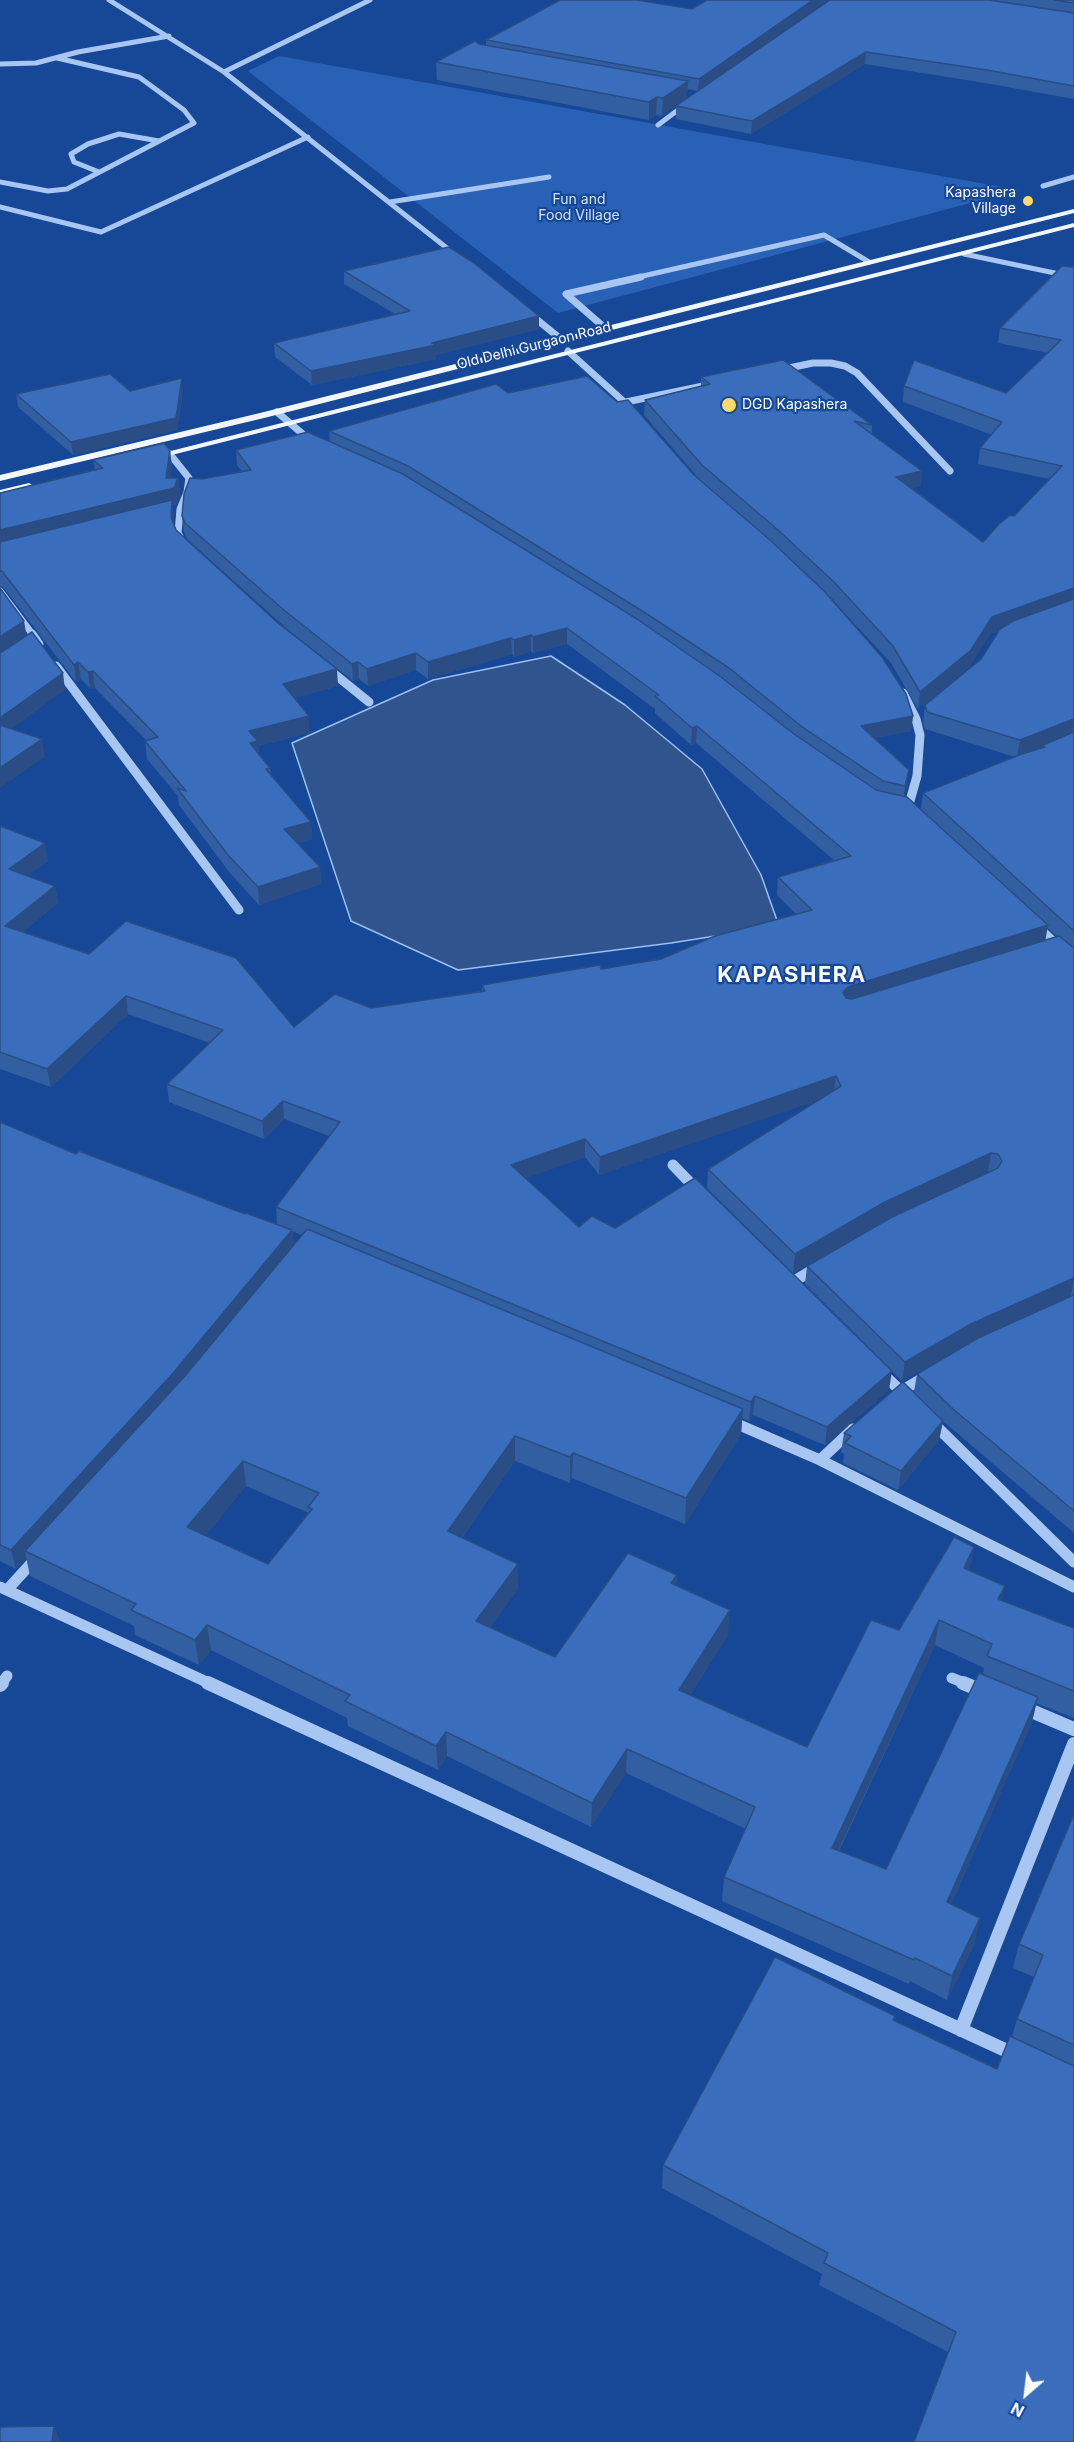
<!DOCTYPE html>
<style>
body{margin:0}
#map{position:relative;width:1074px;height:2442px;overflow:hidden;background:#164897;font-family:Inter,sans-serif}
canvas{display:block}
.north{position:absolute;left:996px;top:2364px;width:60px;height:60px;-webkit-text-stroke:4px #164897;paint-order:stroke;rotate:208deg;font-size:16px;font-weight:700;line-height:24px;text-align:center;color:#fff}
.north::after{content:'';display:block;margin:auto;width:21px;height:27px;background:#fff;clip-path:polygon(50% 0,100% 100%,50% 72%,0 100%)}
</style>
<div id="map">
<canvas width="1074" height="2442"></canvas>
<div class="north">N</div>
</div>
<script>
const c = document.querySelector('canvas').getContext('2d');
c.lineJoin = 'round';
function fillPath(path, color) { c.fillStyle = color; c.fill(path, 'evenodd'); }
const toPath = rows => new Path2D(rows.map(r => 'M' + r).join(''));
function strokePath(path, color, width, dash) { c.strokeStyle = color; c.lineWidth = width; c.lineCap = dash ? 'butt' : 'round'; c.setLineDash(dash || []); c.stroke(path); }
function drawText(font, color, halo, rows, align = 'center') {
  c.font = font + ' Inter,sans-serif'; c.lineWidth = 4.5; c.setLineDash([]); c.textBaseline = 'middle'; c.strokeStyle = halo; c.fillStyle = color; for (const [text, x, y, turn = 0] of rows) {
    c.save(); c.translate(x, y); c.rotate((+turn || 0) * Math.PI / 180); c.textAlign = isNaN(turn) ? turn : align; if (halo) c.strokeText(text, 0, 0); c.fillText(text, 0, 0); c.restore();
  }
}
const green = toPath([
 [279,56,1019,190,558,313,248,71]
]);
const water = toPath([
 [551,656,625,705,702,769,761,875,779,926,671,943,458,970,351,921,292,743,433,680,551,656]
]);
const minorFar4 = toPath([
 [109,0,224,72,457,256],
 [0,64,36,63,78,52,169,36],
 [224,72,370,0],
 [658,125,686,104],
 [99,172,74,162,71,154,88,144,119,134,159,141],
 [0,182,48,191,67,189,194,123,184,110,139,77,57,58],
 [1043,186,1074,177],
 [390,202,549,177],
 [0,207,101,232,308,137],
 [964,254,1074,277],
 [634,278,824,235,869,262]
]);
const minorFar3 = toPath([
 [530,314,562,340],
 [606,329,566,294,641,277],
 [568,351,632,409],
 [779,370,813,363,831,363,845,366,857,373,950,471],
 [626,402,703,386],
 [277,412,312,442],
 [169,453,189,478,187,492,180,509,178,533,184,544],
 [0,591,33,635]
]);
const minorFar2 = toPath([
 [32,634,39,644],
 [56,666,239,910],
 [327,668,369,702],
 [903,693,916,719,920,735,917,776,908,808,911,811],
 [1036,925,1074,961]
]);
const minorFar1 = toPath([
 [673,1165,698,1191],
 [791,1283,816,1268],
 [882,1373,907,1397],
 [898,1393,928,1375],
 [728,1420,820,1460,1074,1587],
 [931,1421,1074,1562],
 [820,1460,853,1429],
 [0,1587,211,1684],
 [7,1590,37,1557],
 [952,1678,967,1684],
 [1,1684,7,1676]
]);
const minor = toPath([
 [208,1683,1016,2055],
 [963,1683,985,1692],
 [0,1685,2,1683],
 [1022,1707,1074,1729],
 [961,2030,1074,1744]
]);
const major = toPath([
 [1074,209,1074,213,264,418,0,481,0,475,260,413,1074,209],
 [1074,223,1074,227,152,460,147,457,1074,223],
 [29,483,34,486,33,488,0,496,0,490,29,483]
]);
const wall = toPath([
 [830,0,1074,0,1074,99,985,83,865,64,751,134,676,119,676,106,662,116,656,115,649,120,437,80,436,62,479,44,486,45,486,40,734,66],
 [687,89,698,91,687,99],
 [1074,267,1074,1533,943,1421,939,1440,898,1490,843,1463,844,1454,841,1452,844,1433,914,1392,917,1374,1072,1296,968,1343,902,1381,805,1284,807,1266,988,1172,883,1221,793,1273,707,1188,708,1169,818,1100,599,1175,585,1157,525,1178,579,1227,889,1390,825,1445,753,1415,749,1421,742,1418,741,1434,685,1524,572,1478,570,1483,515,1461,462,1538,518,1564,518,1589,490,1627,555,1657,677,1575,676,1586,728,1635,690,1695,807,1747,899,1630,974,1547,969,1570,1002,1601,1074,1628,1074,1718,1036,1703,1032,1722,951,1904,975,1942,947,2000,910,1981,909,1984,722,1901,724,1877,746,1829,626,1773,591,1827,447,1756,438,1770,348,1726,347,1718,211,1650,199,1665,135,1635,134,1626,30,1576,26,1557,16,1569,0,1561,0,1122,76,1154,245,1214,277,1224,276,1207,329,1136,284,1119,264,1139,169,1102,167,1084,210,1043,128,1014,51,1087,0,1069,0,826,48,861,27,876,55,886,58,903,23,932,294,1027,371,1008,482,991,482,985,601,969,661,959,796,914,777,895,778,877,834,860,696,743,691,745,655,713,655,709,567,644,533,653,531,651,514,657,512,654,428,679,416,670,368,686,359,679,353,681,286,628,187,539,184,532,182,516,202,479,242,471,237,465,236,450,330,442,329,431,508,393,694,475,701,481,644,415,645,400,701,386,701,377,872,425,872,434,921,486,912,488,983,542,1014,516,1049,479,978,464,980,448,992,435,903,402,904,386,1006,393,1048,353,998,343,1000,328],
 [825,592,891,663,918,709,969,667,990,634,999,631,981,659,925,705,923,722,925,729,1015,757,923,793,921,809,904,796,907,785,874,738,911,731,913,716],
 [1047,927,1052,932,1057,936,1045,940],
 [292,1231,302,1235,294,1245],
 [246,1486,309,1513,268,1564,205,1536],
 [935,1645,984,1668,983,1674,886,1869,839,1851],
 [344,271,539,329,436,355,436,359,312,385,275,357,274,343,395,314,344,284],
 [130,391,183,391,177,430,73,455,18,407,16,394],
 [93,460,172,466,170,478,178,478,180,494,176,504,172,505,174,516,173,523,176,530,338,686,294,698,310,733,258,746,259,754,270,768,271,775,311,822,312,839,297,843,320,867,321,884,259,905,230,873,179,805,178,796,147,759,145,741,147,741,95,688,90,689,81,679,76,682,4,588,0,586,0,493,95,470],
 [1074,1814,1074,2442,948,2352,819,2285,822,2274,662,2188,663,2165,895,2016,894,2020,997,2069,1012,2037,1017,2019,1034,1977,1013,1968,1019,1944]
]);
const shadedWall = toPath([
 [813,0,828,0,698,91,699,79],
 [866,52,865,64,751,134,752,121],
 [688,81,687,99,662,116,663,98],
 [657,97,656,115,649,120,649,102],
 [539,316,539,329,436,355,436,359,312,385,311,371,432,343],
 [182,378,183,391,177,430,73,455,71,442],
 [170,450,172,466,169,490,178,478,180,494,176,504,172,505,174,516,172,533,0,547,0,530,166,478],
 [922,471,921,486,895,493,896,477],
 [1074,588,1072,604,990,634,969,667,918,709,920,692,992,617],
 [24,621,27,638,0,656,0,637],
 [567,628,567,644,533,653,533,637],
 [531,635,531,651,514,657,514,640],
 [511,638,512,654,428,679,428,662],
 [416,653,416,670,368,686,367,669],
 [78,662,81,679,76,682,74,665],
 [358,662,359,679,353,681,352,664],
 [337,669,338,686,284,701,283,684],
 [93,671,95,688,90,689,88,672],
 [63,673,65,690,0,737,0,718],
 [309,716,310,733,258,746,259,759,252,760,249,731],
 [913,716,911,731,860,741,861,726],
 [1074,719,1072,736,1041,746,1041,748,1017,757,1020,740],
 [697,726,696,743,691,745,692,728],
 [42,739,45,757,0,788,0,768],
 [909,770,907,785,903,801,905,786],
 [311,822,312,839,285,847,284,829],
 [45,843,48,861,12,887,9,869],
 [320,867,321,884,259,905,258,887],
 [55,886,58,903,9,944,5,926],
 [1048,925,1045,943,841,1010,843,992,848,987],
 [126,996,128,1014,51,1087,47,1069],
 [836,1076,834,1095,599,1175,600,1157],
 [283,1101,284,1119,264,1139,262,1121],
 [585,1139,585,1157,511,1184,511,1165],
 [991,1153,988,1172,883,1221,793,1273,795,1254,885,1202],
 [292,1230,294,1248,177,1391,25,1551,26,1557,16,1569,11,1550],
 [1074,1278,1071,1296,968,1343,902,1381,905,1362,971,1324],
 [892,1371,889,1390,825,1445,827,1427],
 [755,1396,753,1415,749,1421,751,1402],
 [743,1409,741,1434,685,1524,686,1498],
 [943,1421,939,1440,898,1490,901,1471],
 [515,1436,515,1461,449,1556,448,1531],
 [573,1453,572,1478,570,1483,570,1457],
 [243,1461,246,1486,191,1553,187,1527],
 [974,1547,969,1572,964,1568],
 [518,1564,518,1589,477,1646,476,1621],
 [677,1575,676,1600,671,1583],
 [1005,1586,1000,1611,998,1599],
 [730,1610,728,1635,677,1715,679,1690],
 [939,1620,935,1645,828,1872,832,1848],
 [207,1625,211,1650,199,1665,195,1640],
 [1038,1697,1032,1722,941,1926,947,1902],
 [446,1732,447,1756,438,1770,436,1746],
 [627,1749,626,1773,591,1827,592,1803],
 [980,1918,975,1942,947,2000,952,1976],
 [54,2426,60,2441,60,2442,52,2442]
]);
const building = toPath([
 [560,0,637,0,692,9,707,0,813,0,699,79,486,40,560,0],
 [830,0,989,0,1074,13,1074,86,987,70,866,52,752,121,676,106,830,0],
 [1054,0,1074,0,1074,3,1054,0],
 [475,41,479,44,688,81,663,98,657,97,649,102,436,62,475,41],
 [449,247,474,263,539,316,432,343,436,345,311,371,274,343,410,311,344,271,449,247],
 [1062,266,1074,267,1074,588,992,617,971,650,920,692,893,646,834,582,778,530,702,465,645,400,710,384,701,377,783,360,872,425,854,421,922,471,896,477,983,542,999,524,1010,515,1014,516,1062,466,980,448,1002,422,904,386,914,360,1006,393,1061,340,1000,328,1062,266],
 [110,374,130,391,182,378,176,418,71,442,16,394,110,374],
 [587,376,617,402,628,400,694,475,770,540,825,592,882,657,906,694,913,716,861,726,909,770,905,786,883,781,801,726,729,668,647,614,408,466,329,431,496,384,508,393,587,376],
 [308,432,403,474,637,619,721,677,794,734,876,790,907,797,1048,925,848,987,843,992,846,998,852,999,1059,936,1074,948,1074,1278,971,1324,905,1362,807,1266,892,1217,998,1168,1002,1161,998,1154,991,1153,885,1202,795,1254,708,1169,841,1086,836,1076,600,1157,585,1139,511,1165,579,1227,592,1216,615,1228,695,1178,892,1371,827,1427,755,1396,751,1402,276,1207,340,1122,283,1101,262,1121,167,1084,223,1030,126,996,47,1069,0,1052,0,826,45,843,9,869,55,886,5,926,89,954,126,921,236,958,294,1027,335,994,371,1008,485,991,482,985,600,965,601,969,661,959,715,936,812,910,778,877,851,856,697,726,692,728,655,696,659,695,567,628,533,637,531,635,514,640,511,638,428,662,416,653,367,669,358,662,352,664,285,611,185,523,182,516,184,494,190,478,202,479,251,470,236,450,308,432],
 [164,443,170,450,166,478,178,478,174,488,0,530,0,493,103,468,93,460,164,443],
 [172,500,171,517,176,530,278,623,337,669,283,684,309,716,249,731,258,741,250,743,270,768,266,769,311,822,284,829,320,867,258,887,228,855,177,788,186,791,145,741,158,737,93,671,88,672,78,662,74,665,2,571,0,571,0,542,172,500],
 [0,588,24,621,0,637,0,588],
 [1074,599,1074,719,1020,740,927,712,925,705,981,659,1000,629,1013,621,1074,599],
 [32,632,63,673,0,718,0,653,32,632],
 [0,725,42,739,0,768,0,725],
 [1074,732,1074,931,923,793,1022,754,1045,747,1041,746,1074,732],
 [0,1122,76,1154,79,1151,245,1214,246,1213,292,1230,174,1372,11,1550,0,1545,0,1122],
 [307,1229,743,1409,686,1498,573,1453,570,1457,515,1436,448,1531,518,1564,476,1621,555,1657,628,1553,677,1575,671,1583,730,1610,679,1690,807,1747,871,1620,899,1630,954,1537,974,1547,964,1568,1005,1586,998,1599,1074,1628,1074,1691,987,1656,992,1644,939,1620,832,1848,886,1869,979,1673,1038,1697,947,1902,980,1918,952,1976,915,1958,914,1960,724,1877,755,1807,627,1749,592,1803,446,1732,436,1746,345,1701,350,1695,207,1625,195,1640,131,1610,136,1604,25,1551,185,1376,307,1229],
 [243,1461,319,1493,308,1507,312,1509,268,1564,187,1527,243,1461],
 [1074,1295,1074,1511,953,1409,917,1374,978,1338,1074,1295],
 [903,1382,943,1421,901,1471,845,1443,851,1436,844,1433,903,1382],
 [1074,1814,1074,2045,1017,2019,1043,1955,1019,1944,1074,1814],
 [775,1957,895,2016,893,2020,997,2069,1010,2036,1074,2066,1074,2442,914,2442,956,2332,824,2263,828,2253,663,2165,775,1957],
 [54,2426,52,2442,0,2442,0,2427,54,2426]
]);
const markers = [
 [1028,201,6,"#ffda68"],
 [729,405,8,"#ffda68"]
];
const farPoinames = [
 ["Kapashera",1016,193],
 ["Village",1016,209],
 ["DGD Kapashera",742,405,"left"]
];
const farParknames = [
 ["Fun and",579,200],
 ["Food Village",579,216]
];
const farStreetnames = [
 ["Old Delhi Gurgaon Road",534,346,-14]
];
const districtNames = [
 ["KAPASHERA",792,975]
];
fillPath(green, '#2961b6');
fillPath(water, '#2f548e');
strokePath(water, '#9ac0f4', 1.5);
strokePath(minorFar4, '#a8c6f2', 5);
strokePath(minorFar3, '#a8c6f2', 7);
strokePath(minorFar2, '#a8c6f2', 9);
strokePath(minorFar1, '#a8c6f2', 11);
strokePath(minor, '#a8c6f2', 14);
fillPath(major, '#f2f7ff');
fillPath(wall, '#325fa2');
fillPath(shadedWall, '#294d84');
fillPath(building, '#3a6ebc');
strokePath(building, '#294d84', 1.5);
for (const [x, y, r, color] of markers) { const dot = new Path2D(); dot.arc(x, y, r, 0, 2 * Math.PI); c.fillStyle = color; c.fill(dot); strokePath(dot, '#164897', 2); }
drawText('14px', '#fff', '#164897', farPoinames, 'right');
drawText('14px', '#cfe2fc', '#164897', farParknames);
drawText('14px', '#fff', '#164897', farStreetnames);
c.letterSpacing = '1.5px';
drawText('bold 22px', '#fff', '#164897', districtNames);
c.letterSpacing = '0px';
</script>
